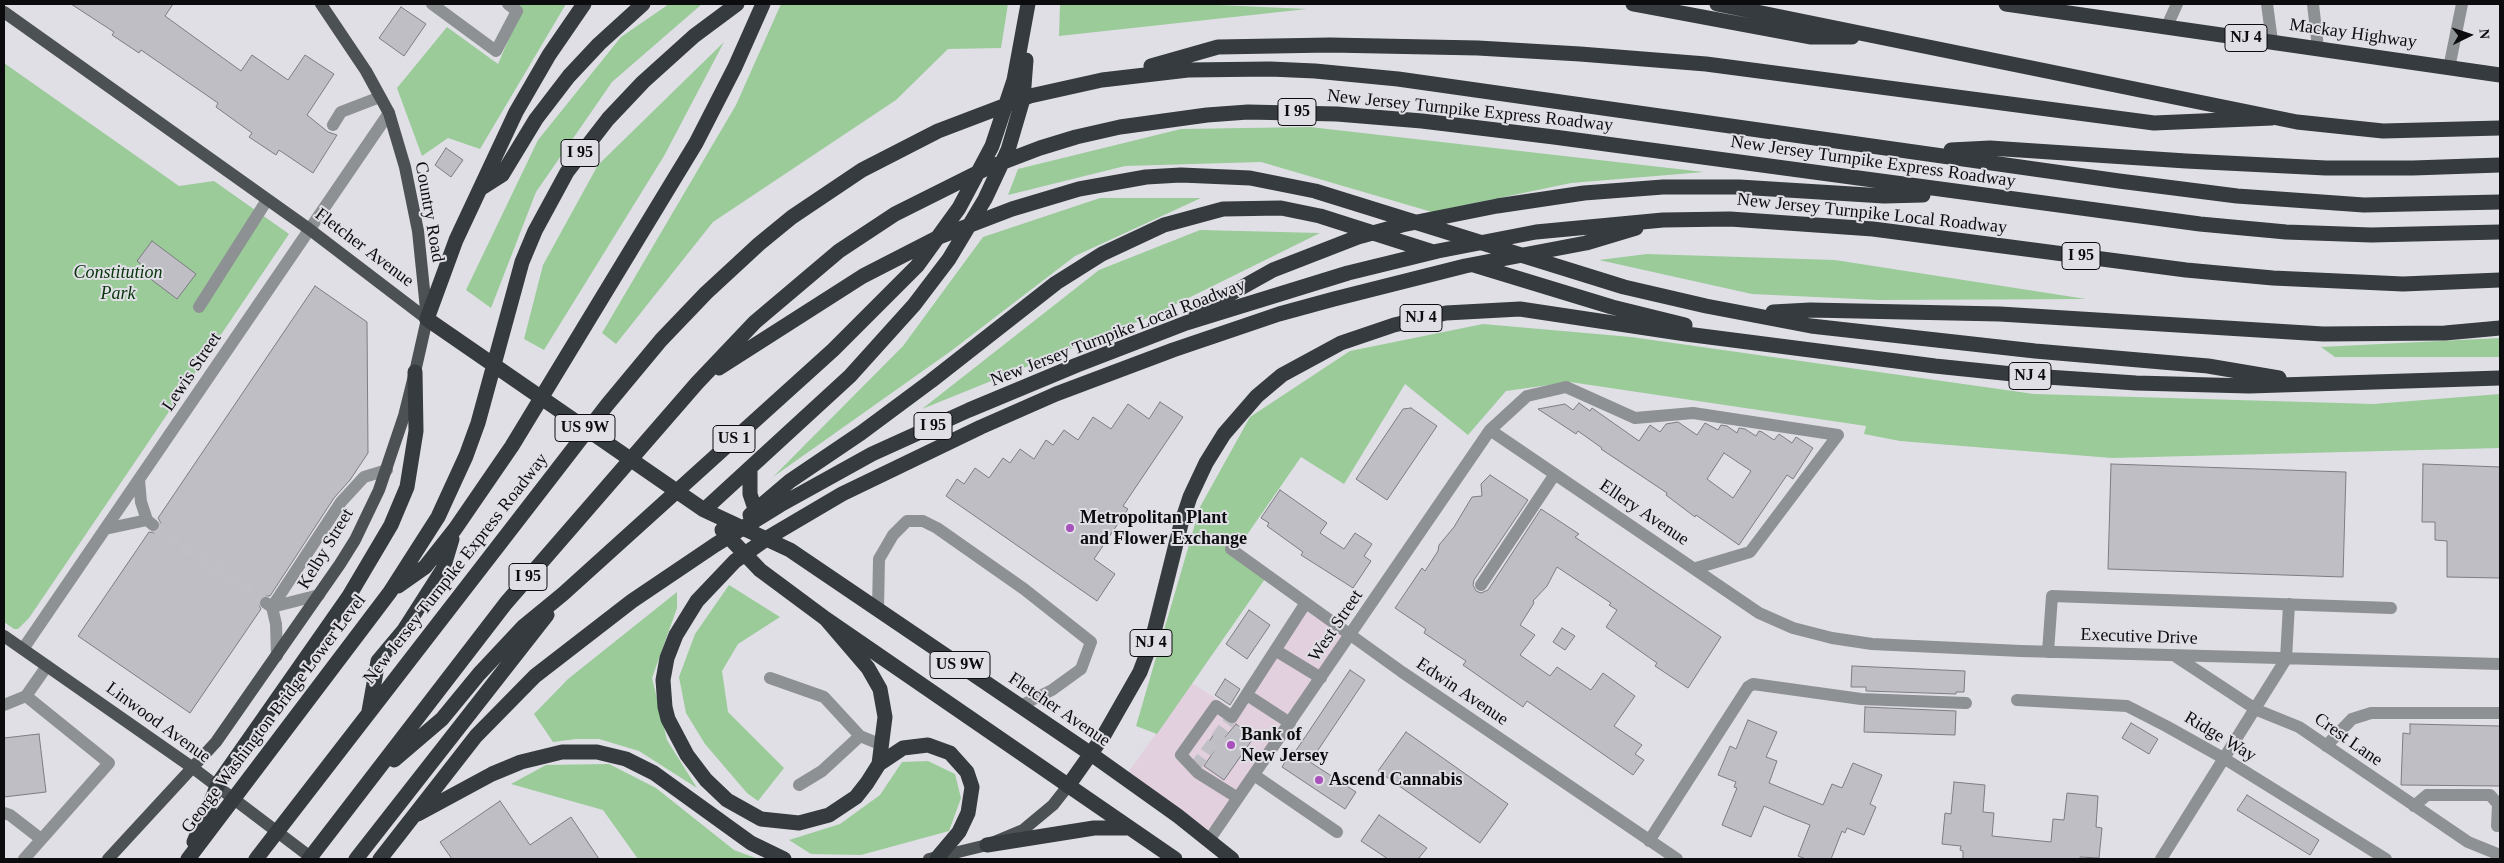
<!DOCTYPE html>
<style>
body{margin:0}
#map{position:relative;width:2504px;height:863px;overflow:hidden;background:#e0dfe6;font-family:Georgia,serif}
canvas{display:block}
.frame{position:absolute;inset:0;border:5px solid #0c0c0e;pointer-events:none}
.north{position:absolute;left:2444px;top:10px;width:50px;height:50px;-webkit-text-stroke:4px #e0dfe6;paint-order:stroke;rotate:86deg;font-size:14px;font-weight:700;line-height:20px;text-align:center;color:#0c0c0e}
.north::after{content:'';display:block;margin:auto;width:18px;height:22px;background:#0c0c0e;clip-path:polygon(50% 0,100% 100%,50% 72%,0 100%)}
</style>
<div id="map">
<canvas width="2504" height="863"></canvas>
<div class="frame"></div>
<div class="north">N</div>
</div>
<script>
const c = document.querySelector('canvas').getContext('2d');
c.lineJoin = 'round';
function fillPath(path, color) { c.fillStyle = color; c.fill(path, 'evenodd'); }
const toPath = rows => new Path2D(rows.map(r => 'M' + r).join(''));
function strokePath(path, color, width, dash) { c.strokeStyle = color; c.lineWidth = width; c.lineCap = dash ? 'butt' : 'round'; c.setLineDash(dash || []); c.stroke(path); }
function drawText(font, color, halo, rows, align = 'center') {
  c.font = font + ' Georgia,serif'; c.lineWidth = 4; c.setLineDash([]); c.textBaseline = 'middle'; c.strokeStyle = halo; c.fillStyle = color; for (const [text, x, y, turn = 0] of rows) {
    c.save(); c.translate(x, y); c.rotate((+turn || 0) * Math.PI / 180); c.textAlign = isNaN(turn) ? turn : align; if (halo) c.strokeText(text, 0, 0); c.fillText(text, 0, 0); c.restore();
  }
}
const commercial = toPath([
 [1302,602,1351,635,1209,840,1124,778,1192,683,1231,708]
]);
const green = toPath([
 [518,4,566,4,480,149,448,138,422,156,397,88,447,27,498,64,521,11],
 [669,4,702,4,612,82,536,192,491,308,466,290,538,140,621,37],
 [781,4,1008,4,1001,48,948,49,896,100,713,222,616,344,602,333,736,105],
 [1060,4,1197,4,1307,9,1059,36],
 [724,42,664,156,544,350,524,339,543,265,598,165],
 [4,63,179,186,214,181,289,234,139,456,29,618,18,629,14,629,4,622],
 [1310,127,1704,172,1571,183,1432,212,1261,162,1125,166,1008,195,1018,169,1181,129],
 [1100,198,1201,198,1075,256,951,351,773,477,903,346,983,237],
 [1200,230,1320,233,1152,316,922,409,1099,270],
 [1647,254,1835,260,2086,299,1879,300,1752,294,1599,260],
 [1483,324,1631,337,2034,394,2373,404,2500,394,2500,448,2112,458,1900,441,1864,434,1866,426,1570,382,1506,391,1468,435,1405,384,1344,484,1301,457,1235,552,1267,576,1157,734,1136,726,1200,507,1250,417,1350,351],
 [2500,338,2500,357,2335,357,2321,347],
 [729,585,780,617,738,644,722,671,728,712,784,768,758,801,747,793,705,744,686,713,679,677,695,634],
 [677,592,677,608,652,678,667,740,697,788,639,751,599,739,576,739,553,742,534,714,568,679],
 [928,761,955,774,961,798,949,831,861,855,811,854,789,840,840,824,880,795,902,762],
 [609,764,656,788,734,850,758,859,638,859,603,810,511,784,546,765]
]);
const building = toPath([
 [71,4,173,4,165,16,241,71,252,55,288,80,305,55,334,74,307,115,328,132,337,135,313,173,279,150,276,155,249,137,252,133,216,107,218,103,141,50,139,53,112,35,114,32,71,4],
 [401,7,426,24,404,56,379,38,401,7],
 [446,148,463,160,451,177,435,165,446,148],
 [152,241,196,274,177,299,144,274,148,270,137,261,152,241],
 [315,286,367,322,368,453,350,480,334,498,270,596,263,596,260,598,258,603,261,609,190,713,78,636,149,532,155,533,160,530,161,523,158,518,315,286],
 [1160,402,1183,417,1123,506,1128,509,1094,559,1115,574,1097,601,946,496,957,479,964,484,975,468,989,478,1003,458,1010,463,1020,449,1034,459,1046,440,1053,445,1064,430,1078,440,1093,417,1111,429,1128,404,1149,419,1160,402],
 [1579,403,1590,411,1592,408,1639,441,1650,425,1660,432,1666,424,1678,422,1697,435,1705,423,1718,430,1721,425,1727,426,1737,433,1739,428,1745,429,1756,436,1759,431,1762,432,1774,440,1779,434,1792,443,1796,437,1813,448,1793,479,1787,475,1739,545,1696,515,1695,517,1666,495,1667,493,1601,449,1602,448,1578,431,1576,434,1538,409,1565,404,1573,410,1579,403],
 [1724,453,1751,471,1733,498,1707,479,1724,453],
 [1411,408,1437,426,1387,500,1356,479,1403,409,1411,408],
 [2111,464,2346,472,2343,577,2108,569,2111,464],
 [2423,464,2500,467,2500,578,2447,577,2447,541,2435,540,2435,522,2422,522,2423,464],
 [1490,475,1528,500,1474,580,1473,585,1476,591,1481,593,1488,590,1541,509,1579,534,1575,537,1721,637,1688,688,1655,666,1657,663,1606,627,1617,610,1609,605,1611,603,1557,567,1547,586,1533,601,1534,603,1520,625,1535,635,1520,655,1550,676,1557,667,1591,690,1603,673,1635,696,1614,726,1642,745,1635,754,1644,760,1633,775,1527,701,1523,707,1463,665,1466,661,1424,633,1426,629,1395,608,1422,568,1425,571,1438,551,1439,545,1454,527,1472,497,1482,496,1481,484,1490,475],
 [1280,490,1327,523,1320,533,1344,549,1355,533,1372,544,1364,556,1371,561,1353,588,1301,555,1303,552,1267,526,1269,523,1261,518,1280,490],
 [1249,610,1270,625,1247,659,1226,644,1249,610],
 [1562,628,1575,636,1565,650,1553,642,1562,628],
 [1852,666,1965,671,1964,692,1956,692,1956,694,1866,691,1866,687,1851,687,1852,666],
 [1350,670,1365,680,1310,762,1356,792,1345,809,1282,767,1292,750,1295,752,1350,670],
 [1225,679,1240,689,1230,705,1215,695,1225,679],
 [1865,707,1956,711,1955,735,1864,732,1865,707],
 [1748,720,1777,732,1766,757,1777,761,1769,783,1823,805,1832,784,1842,788,1853,763,1882,775,1870,804,1876,807,1864,835,1847,828,1845,833,1842,831,1831,859,1806,859,1798,856,1810,825,1787,816,1764,806,1751,837,1722,825,1737,788,1734,787,1736,782,1718,775,1730,746,1736,749,1748,720],
 [2131,723,2158,739,2149,754,2122,738,2131,723],
 [1236,724,1254,737,1224,780,1204,766,1214,751,1206,746,1216,731,1225,737,1236,724],
 [2410,724,2500,726,2500,786,2401,785,2403,733,2410,734,2410,724],
 [1406,732,1508,804,1480,843,1378,771,1406,732],
 [39,734,46,792,4,797,4,738,39,734],
 [1954,782,1985,785,1983,812,1994,813,1992,836,2051,842,2053,819,2064,820,2067,793,2098,796,2096,827,2102,828,2099,858,2080,857,2080,859,1963,859,1963,851,1960,850,1961,846,1942,844,1945,813,1951,814,1954,782],
 [2247,795,2319,840,2310,855,2237,810,2247,795],
 [500,801,530,845,571,817,599,859,452,859,440,842,500,801],
 [1379,815,1427,848,1418,859,1388,859,1361,841,1379,815]
]);
const minorTunnel = toPath([
 [153,525,266,603],
 [1195,767,1232,717]
]);
const minor = toPath([
 [432,4,496,51,517,11,508,4],
 [2267,4,2272,41],
 [2313,4,2318,48],
 [2167,26,2177,4],
 [2449,68,2462,4],
 [333,125,341,112,380,97],
 [199,307,267,200],
 [1490,430,1759,613,1793,628,1832,638,1872,644,2021,651,2500,664],
 [139,480,141,502,147,520,153,525],
 [105,529,147,520],
 [1231,549,1402,672,1677,859],
 [1481,585,1555,474],
 [266,603,272,607,276,624,277,656],
 [272,607,341,502,364,477,387,470],
 [272,607,319,595],
 [878,609,879,559,893,535,907,521,923,521,937,528,1024,589,1091,642,1081,669,1052,690,1020,706],
 [23,649,389,113],
 [1275,650,1321,678],
 [2048,652,2052,596,2391,608],
 [2175,656,2257,710,2299,727,2468,842,2500,855],
 [770,678,824,697,860,736,882,745],
 [1247,695,1290,723],
 [2017,700,2127,706,2166,726,2225,759,2386,859],
 [4,705,26,696,47,666],
 [2326,746,2352,719,2371,713,2500,713],
 [1254,775,1337,832],
 [799,785,822,771,860,736],
 [1238,798,1198,773,1181,755,1216,706,1232,717,1305,604],
 [2414,806,2427,795,2490,795,2498,804,2497,826],
 [4,813,10,815,41,839],
 [1209,840,1490,430,1527,396,1566,387,1635,418,1693,413,1838,435,1750,552,1696,568],
 [1649,841,1748,687,1753,684,1861,699,1966,703],
 [24,859,109,763,26,696],
 [2161,859,2286,659,2289,604]
]);
const major = toPath([
 [4,12,309,229,427,319],
 [4,636,193,768,313,859],
 [108,859,216,742,340,564,355,540,379,490,404,416,415,372,427,319,418,231,405,167,389,113,366,71,321,4],
 [929,859,987,845,1023,830,1053,805,1068,786]
]);
const highway = toPath([
 [584,4,549,55,516,112,456,240,427,319,704,510,790,550,1091,754,1178,816,1232,859],
 [1633,4,1810,37,1852,37],
 [1717,4,2297,122,2383,131,2500,128],
 [2006,4,2500,75],
 [1151,66,1218,47,1330,45,1478,48,1580,54,1706,64,2154,123,2272,118],
 [1951,150,1990,148,2186,161,2326,168,2413,168,2500,165],
 [480,189,502,175,536,119,569,76,599,44,643,4],
 [1474,265,1612,307,1685,325],
 [1773,312,1810,310,2000,314,2323,334,2445,333,2500,328],
 [1196,313,1273,270,1358,237,1402,225,1497,206,1584,193,1663,187,1739,187,1884,196,1923,195],
 [719,368,863,276,939,237,1012,209,1079,189,1146,177,1181,175,1250,178,1315,191,1624,287,1706,306,1811,326,2035,351,2208,366,2279,378],
 [750,468,750,494,758,518],
 [704,510,850,376,914,305,949,259,985,199,1008,150,1023,99,1026,60],
 [750,515,790,481,861,433,931,381,1056,283,1102,254,1164,225,1223,209,1281,208,1320,216,1433,252],
 [722,530,760,570,826,619,1175,859],
 [398,586,425,567,455,529,512,446,696,143,735,67,763,4],
 [826,619,868,668,880,689,885,717,879,764,867,783,856,797,829,815,799,823,761,819,727,800,706,780,687,755,668,719,665,707,663,680,667,658,676,635,697,601,735,561,769,537,842,494,981,427,1056,394,1173,350,1279,314,1334,299,1465,266,1586,243,1636,228],
 [369,711,378,661,404,630,443,569,452,539],
 [394,760,442,719,479,674,524,626,563,594,833,350,917,266,959,208,992,146,1014,80,1028,4],
 [879,764,903,748,928,745,950,753,967,772,972,787,968,813,959,832,937,858],
 [1068,786,1104,735,1140,672,1152,640,1181,524,1190,497,1206,463,1224,434,1257,396,1282,375,1341,343,1394,325,1446,313,1520,309,1686,334,1935,366,2032,376,2136,383,2249,386,2500,378],
 [418,814,492,774,521,762,562,752,597,752,626,759,654,773,751,843,784,859],
 [194,842,219,782,349,596,391,525,407,487,416,431,415,372],
 [987,845,1094,828,1129,828],
 [188,859,390,592,438,517,466,456,478,423,522,262,535,231,567,172,608,119,643,82,694,36,737,4],
 [256,859,607,405,661,340,706,293,759,244,792,217,862,170,938,131,1030,96,1102,80,1188,70,1270,69,1315,71,1398,79,2119,181,2237,196,2364,205,2500,202],
 [309,859,506,603,697,383,755,322,839,251,895,214,985,169,1040,148,1076,137,1120,127,1207,115,1248,112,1337,114,1422,121,1554,137,2200,224,2286,232,2371,235,2500,232],
 [356,859,547,615],
 [380,859,476,736,535,676,632,601,715,545,780,505,872,454,969,410,1077,365,1186,323,1348,273,1438,251,1536,232,1663,220,1730,219,1873,229,2186,270,2273,278,2403,284,2500,280]
]);
const markers = [
 [1070,528,5,"#a850bc"],
 [1231,745,5,"#a850bc"],
 [1319,780,5,"#a850bc"]
];
const shields = [
 [2246,38,42],
 [1297,112,38],
 [580,153,38],
 [2081,256,38],
 [1421,318,42],
 [2030,376,42],
 [933,426,38],
 [585,428,60],
 [734,439,42],
 [528,577,38],
 [1151,643,42],
 [960,665,60]
];
const shieldNames = [
 ["NJ 4",2246,38],
 ["I 95",1297,112],
 ["I 95",580,153],
 ["I 95",2081,256],
 ["NJ 4",1421,318],
 ["NJ 4",2030,376],
 ["I 95",933,426],
 ["US 9W",585,428],
 ["US 1",734,439],
 ["I 95",528,577],
 ["NJ 4",1151,643],
 ["US 9W",960,665]
];
const streetNames = [
 ["Mackay Highway",2353,34,8],
 ["New Jersey Turnpike Express Roadway",1470,111,6],
 ["New Jersey Turnpike Express Roadway",1873,162,8],
 ["Country Road",429,212,80],
 ["New Jersey Turnpike Local Roadway",1872,214,6],
 ["Fletcher Avenue",364,248,37],
 ["New Jersey Turnpike Local Roadway",1118,333,-21],
 ["Lewis Street",192,372,-56],
 ["Ellery Avenue",1644,513,34],
 ["Kelby Street",326,549,-59],
 ["New Jersey Turnpike Express Roadway",456,569,-52],
 ["West Street",1336,626,-56],
 ["Executive Drive",2139,637,2],
 ["Edwin Avenue",1462,692,34],
 ["Fletcher Avenue",1059,710,34],
 ["George Washington Bridge Lower Level",274,714,-53],
 ["Linwood Avenue",158,723,36],
 ["Ridge Way",2220,737,31],
 ["Crest Lane",2348,740,35]
];
const parkNames = [
 ["Constitution",118,273],
 ["Park",118,294]
];
const poiNames = [
 ["Metropolitan Plant",1080,518],
 ["and Flower Exchange",1080,539],
 ["Bank of",1241,735],
 ["New Jersey",1241,756],
 ["Ascend Cannabis",1329,780]
];
fillPath(commercial, '#e3d0df');
fillPath(green, '#9acb99');
fillPath(building, '#bfbec5');
strokePath(building, '#7d7c82', 1);
strokePath(minorTunnel, '#c0bfc6', 12, [12, 6]);
strokePath(minor, '#8e9193', 12);
strokePath(major, '#4c5154', 12);
strokePath(highway, '#353b3e', 15);
for (const [x, y, r, color] of markers) { const dot = new Path2D(); dot.arc(x, y, r, 0, 2 * Math.PI); c.fillStyle = color; c.fill(dot); strokePath(dot, '#e0dfe6', 2); }
for (const [x, y, w] of shields) { const box = new Path2D(); box.roundRect(x - w / 2, y - 13.5, w, 27, 4); c.fillStyle = '#e0dfe6'; c.fill(box); strokePath(box, '#0c0c0e', 1); }
drawText('bold 16px', '#0c0c0e', null, shieldNames);
drawText('18px', '#0c0c0e', '#e0dfe6', streetNames);
drawText('italic 18px', '#07340a', '#e0dfe6', parkNames);
drawText('bold 18px', '#0c0c0e', '#e0dfe6', poiNames, 'left');
</script>
